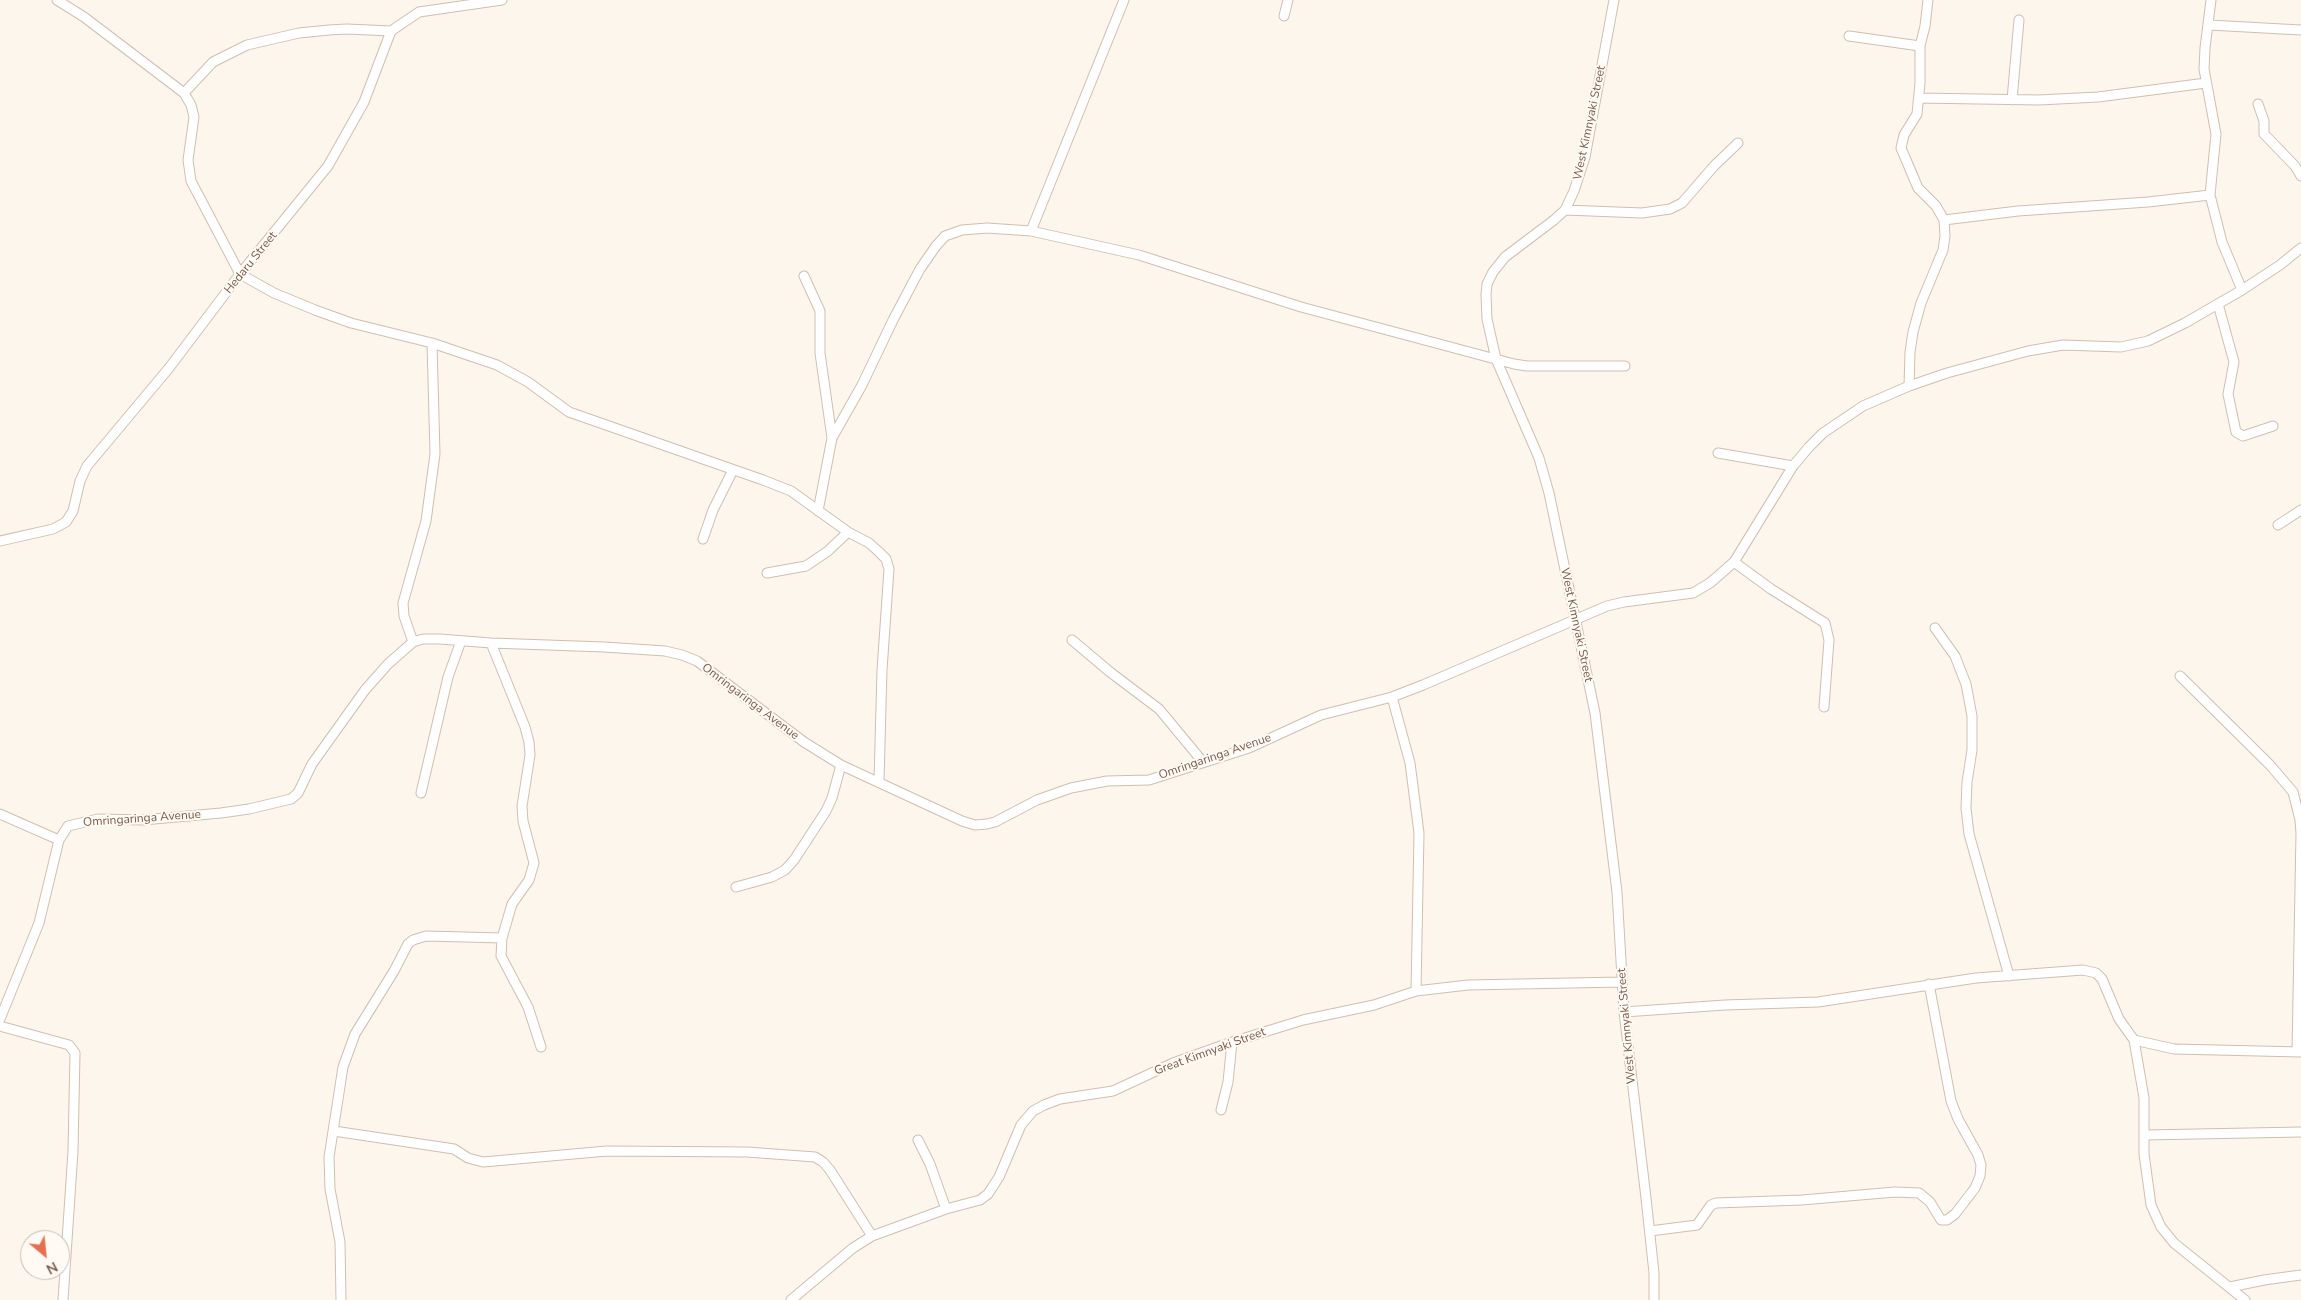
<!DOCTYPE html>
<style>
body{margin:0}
#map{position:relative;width:2301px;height:1300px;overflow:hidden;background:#fdf6ec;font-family:"Nunito Sans",sans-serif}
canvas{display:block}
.north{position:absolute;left:20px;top:1230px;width:50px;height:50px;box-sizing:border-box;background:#fffaf3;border:1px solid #cabbb1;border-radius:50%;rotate:152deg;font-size:14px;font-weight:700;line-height:20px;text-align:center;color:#7a5c4d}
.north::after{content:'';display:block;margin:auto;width:18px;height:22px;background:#e76f51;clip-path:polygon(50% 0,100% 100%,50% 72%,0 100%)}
</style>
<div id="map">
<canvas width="2301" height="1300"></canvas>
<div class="north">N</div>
</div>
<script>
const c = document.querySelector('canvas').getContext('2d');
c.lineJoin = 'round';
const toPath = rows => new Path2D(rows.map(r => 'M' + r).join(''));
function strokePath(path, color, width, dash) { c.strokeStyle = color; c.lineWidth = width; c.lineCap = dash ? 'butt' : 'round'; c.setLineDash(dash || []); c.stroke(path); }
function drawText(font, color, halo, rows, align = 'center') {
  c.font = font + ' "Nunito Sans",sans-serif'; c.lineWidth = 4; c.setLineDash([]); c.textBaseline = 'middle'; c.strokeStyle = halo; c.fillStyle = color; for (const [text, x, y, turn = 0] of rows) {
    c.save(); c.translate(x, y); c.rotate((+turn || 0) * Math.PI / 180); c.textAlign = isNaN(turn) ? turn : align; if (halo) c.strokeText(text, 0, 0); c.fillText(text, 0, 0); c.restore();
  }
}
const street = toPath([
 [57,0,84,17,184,93,191,105,194,117,188,160,191,181,240,274,274,293,315,310,351,323,432,343,497,365,528,382,569,412,763,480,791,491,848,532,869,543,879,552,886,559,889,569,882,670,879,781],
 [1614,0,1585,157,1574,191,1565,210,1554,220,1505,257,1493,272,1487,284,1486,294,1487,319,1496,359,1539,458,1549,493,1595,713,1617,892,1624,1012,1646,1198,1654,1273,1654,1300],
 [2211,0,2205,48,2204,69,2216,134,2210,195,2222,242,2242,290],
 [1284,16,1288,0],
 [2209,25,2301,30],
 [1849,36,1920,46],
 [184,93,213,62,247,45,299,33,329,30,347,29,391,31],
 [1919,98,2039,100,2098,97,2206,83],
 [2012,100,2019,20],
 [2258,104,2264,121,2264,134,2295,166,2301,176],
 [1565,210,1642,213,1670,209,1682,203,1714,166,1738,143],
 [1944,220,2018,211,2148,202,2210,195],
 [1031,231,1124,0],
 [804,276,820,311,820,353,832,438],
 [2218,304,2234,362,2228,394,2236,432,2243,436,2273,426],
 [1909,386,1910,352,1913,332,1921,303,1943,250,1945,236,1944,220,1936,206,1918,188,1901,148,1904,135,1917,114,1920,83,1920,46,1925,26,1928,0],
 [1718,453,1793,466],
 [818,511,832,438,862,385,893,320,920,269,936,246,945,236,962,230,987,228,1031,231,1139,255,1301,307,1514,364,1527,366,1625,366],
 [2278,525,2301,510],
 [703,539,713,510,733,470],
 [0,541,53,529,66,522,73,511,80,481,87,466,169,368,240,274,328,166,364,102,391,31,419,12,502,0],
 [1734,562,1771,589,1825,623,1829,640,1824,707],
 [767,573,806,566,828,551,848,532],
 [1935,628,1955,656,1966,684,1972,716,1972,750,1967,782,1966,808,1969,834,2009,976],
 [1072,640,1110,672,1159,709,1203,762],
 [413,642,404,616,403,603,426,521,435,454,432,343],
 [491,643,525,727,529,742,530,755,522,806,523,821,534,863,529,880,512,904,502,938,501,956,528,1007,541,1047],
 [2180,676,2270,765,2293,792,2300,820,2301,833,2297,1052],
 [1392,697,1410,763,1419,833,1416,991],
 [421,793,448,677,461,641],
 [0,814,59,840],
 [736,887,772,877,785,870,794,860,826,811,832,798,841,765],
 [1624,1012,1725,1005,1818,1002,1976,978,2083,970,2096,973,2102,979,2119,1019,2134,1040,2174,1049,2301,1052],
 [0,1019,39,923,59,840,68,826,98,819,143,820,221,813,249,809,291,799,298,793,312,764,365,690,388,664,413,642,423,639,440,639,491,643,604,647,665,651,682,655,697,661,804,742,841,765,962,821,975,825,987,824,995,822,1037,800,1071,788,1107,781,1149,780,1249,748,1321,715,1392,697,1423,685,1607,606,1624,602,1693,593,1710,583,1734,562,1793,466,1809,447,1823,433,1863,406,1909,386,1947,373,2028,351,2063,345,2121,347,2148,341,2185,323,2242,290,2280,265,2301,248],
 [0,1026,69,1045,75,1053,73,1151,63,1300],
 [2134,1040,2144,1098,2144,1154,2151,1205,2161,1227,2174,1243,2245,1300],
 [1221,1110,1228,1082,1232,1042],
 [334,1131,454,1149,468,1158,483,1162,607,1151,747,1152,815,1157,823,1162,830,1170,872,1236],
 [2145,1135,2301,1132],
 [918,1140,930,1164,946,1209],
 [1650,1231,1697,1225,1711,1205,1716,1203,1802,1200,1895,1192,1919,1193,1930,1202,1941,1220,1947,1220,1955,1214,1975,1188,1980,1176,1981,1165,1978,1155,1958,1119,1951,1101,1929,984],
 [2230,1287,2264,1280,2301,1275],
 [341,1300,340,1242,330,1189,329,1157,343,1067,355,1034,394,971,408,944,413,940,426,936,502,938],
 [791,1300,853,1248,872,1236,946,1209,980,1200,988,1194,999,1177,1021,1125,1033,1111,1044,1105,1060,1099,1113,1091,1173,1063,1229,1043,1303,1020,1374,1005,1416,991,1468,985,1622,982]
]);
const streetNames = [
 ["West Kimnyaki Street",1590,123,-78],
 ["Hedaru Street",251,263,-51],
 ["West Kimnyaki Street",1576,625,78],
 ["Omringaringa Avenue",750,702,37],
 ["Omringaringa Avenue",1215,757,-19],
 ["Omringaringa Avenue",142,819,-4],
 ["West Kimnyaki Street",1627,1026,-95],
 ["Great Kimnyaki Street",1210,1052,-20]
];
strokePath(street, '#d1beb0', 11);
strokePath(street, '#fff', 9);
drawText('12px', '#7a5c4d', '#fffaf3', streetNames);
</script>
